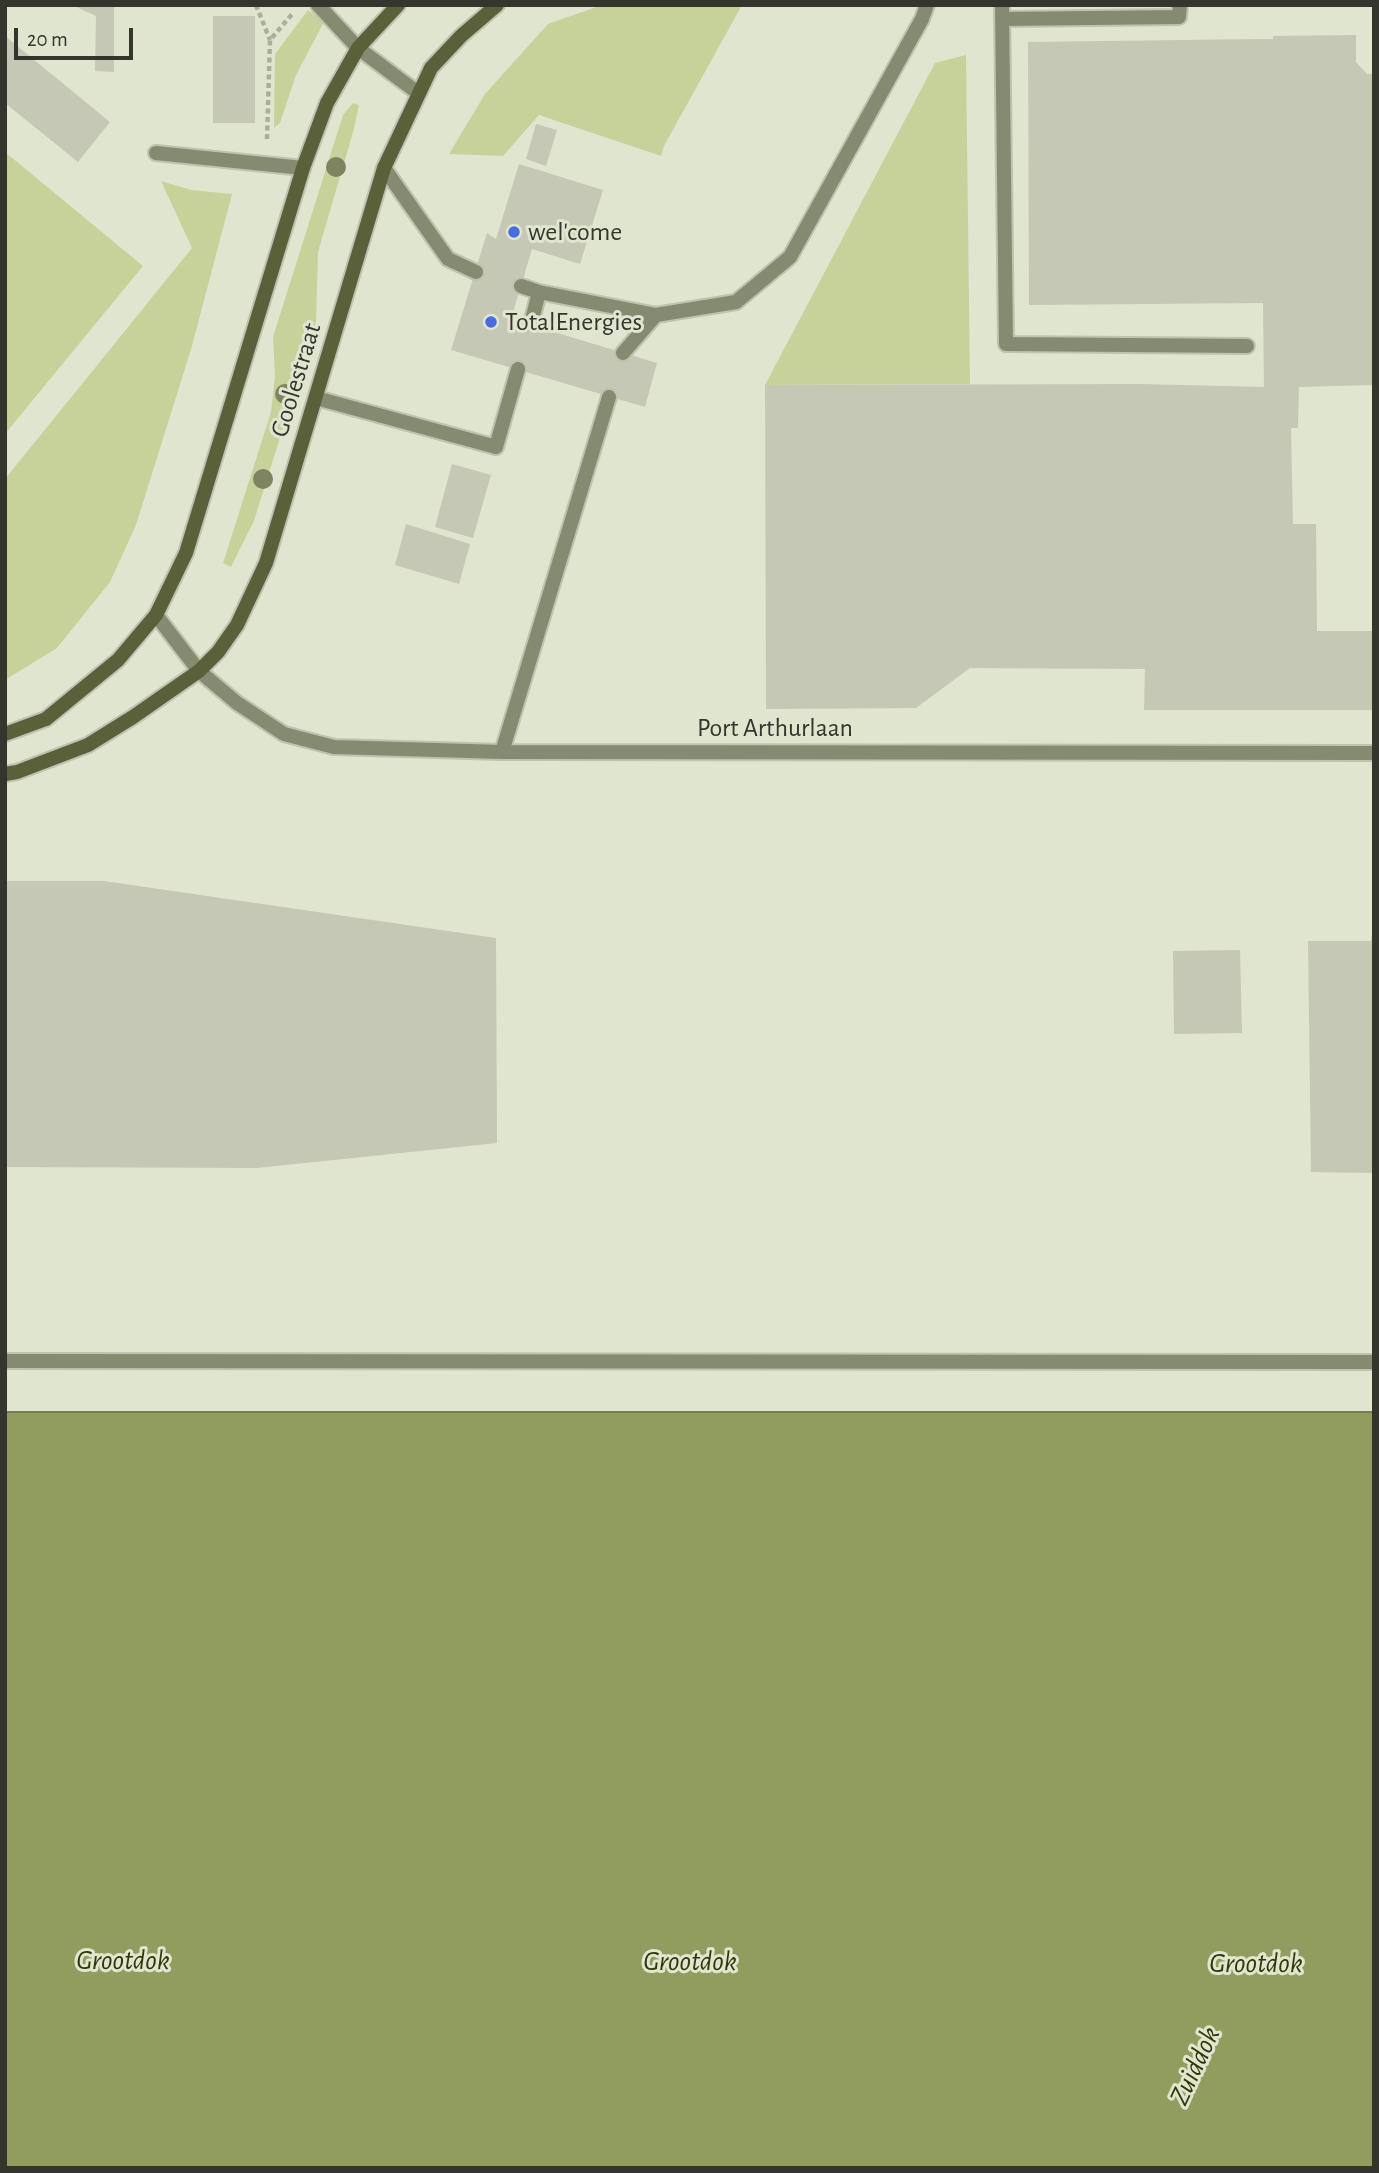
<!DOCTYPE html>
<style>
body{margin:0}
#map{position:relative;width:1379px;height:2173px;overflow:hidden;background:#e0e5d0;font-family:"Alegreya Sans",sans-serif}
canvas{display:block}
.frame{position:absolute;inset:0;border:7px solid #34362d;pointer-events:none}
.scale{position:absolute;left:14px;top:28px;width:119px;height:32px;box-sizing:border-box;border:4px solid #34362d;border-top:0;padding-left:9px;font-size:21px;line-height:24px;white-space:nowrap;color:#34362d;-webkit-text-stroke:5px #e0e5d0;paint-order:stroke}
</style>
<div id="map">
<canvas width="1379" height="2173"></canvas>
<div class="frame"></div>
<div class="scale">20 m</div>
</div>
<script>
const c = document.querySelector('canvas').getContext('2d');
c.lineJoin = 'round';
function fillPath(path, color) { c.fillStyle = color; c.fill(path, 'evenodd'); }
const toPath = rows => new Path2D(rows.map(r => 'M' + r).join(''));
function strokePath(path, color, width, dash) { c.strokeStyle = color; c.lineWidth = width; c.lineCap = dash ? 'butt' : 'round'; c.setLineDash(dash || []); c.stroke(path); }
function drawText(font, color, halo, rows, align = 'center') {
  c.font = font + ' "Alegreya Sans",sans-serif'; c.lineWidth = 6; c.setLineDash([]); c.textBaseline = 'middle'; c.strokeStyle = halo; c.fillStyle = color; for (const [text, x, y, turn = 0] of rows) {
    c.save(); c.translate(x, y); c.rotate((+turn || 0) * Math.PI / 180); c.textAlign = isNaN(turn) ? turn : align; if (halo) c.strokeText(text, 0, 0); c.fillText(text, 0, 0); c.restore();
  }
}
const green = toPath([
 [602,5,742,5,664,146,661,156,539,115,503,156,449,154,485,94,548,24],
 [308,10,324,22,296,75,280,123,274,128,275,54],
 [966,55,970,384,765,385,935,63],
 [353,103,359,105,354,129,318,252,316,322,254,521,231,567,223,563,271,412,275,376,273,337,343,115],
 [5,152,143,266,5,434],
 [161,181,191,190,232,194,192,346,136,525,110,582,57,648,5,680,5,479,192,248]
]);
const water = toPath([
 [5,1412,1374,1412,1374,2168,5,2168,5,1412]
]);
const building = toPath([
 [72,5,114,5,114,72,95,71,96,16],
 [213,16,255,16,255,123,213,123],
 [1356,35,1356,62,1367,74,1374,74,1374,385,1299,387,1298,428,1291,428,1293,524,1316,524,1317,631,1374,631,1374,710,1144,710,1145,669,970,668,916,708,766,709,765,385,1141,384,1264,387,1263,303,1029,305,1028,42,1260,39,1273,39,1273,36],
 [5,36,110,122,78,162,5,103],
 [536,124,557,130,546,166,526,159],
 [519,164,603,190,580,264,532,249,511,319,657,363,645,407,451,350,487,233,496,239],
 [452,464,491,475,473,538,435,527],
 [406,524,470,544,459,584,395,565],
 [5,881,104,881,496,938,497,1143,257,1168,5,1167],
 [1372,936,1374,936,1374,1173,1311,1172,1308,941,1371,941],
 [1240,950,1242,1033,1174,1034,1173,951]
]);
const path = toPath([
 [256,5,270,40],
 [267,139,270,40,293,13]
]);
const service = toPath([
 [1002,5,1006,344,1247,346],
 [1002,19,1179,17,1180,5],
 [384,168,448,259,476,272],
 [521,286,539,292,531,324],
 [539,292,656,315],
 [623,353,656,315,736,302,790,257,922,19,927,5],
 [316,398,496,447,518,369],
 [502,752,609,397],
 [5,1361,1374,1362]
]);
const minor = toPath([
 [318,5,358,48,418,93],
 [156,153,303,168],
 [156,615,199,671,237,703,284,734,334,747,502,752,1374,753]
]);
const secondary = toPath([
 [5,734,46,719,118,660,156,615,186,553,303,168,327,103,358,48,398,5],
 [5,774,17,772,88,745,133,717,199,671,218,652,237,625,266,563,384,168,431,68,461,36,497,5]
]);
const trees = [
 [336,167],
 [285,394],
 [263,479]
];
const markers = [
 [514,232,7,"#486de0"],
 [491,322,7,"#486de0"]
];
const poiNames = [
 ["wel'come",528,232],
 ["TotalEnergies",505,322]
];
const streetNames = [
 ["Goolestraat",296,380,-73],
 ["Port Arthurlaan",775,728]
];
const waterNames = [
 ["Grootdok",123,1961],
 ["Grootdok",690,1962],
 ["Grootdok",1256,1964],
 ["Zuiddok",1195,2066,-65]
];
fillPath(green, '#c7d29b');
fillPath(water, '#919d5e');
strokePath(water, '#757e4f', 2);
fillPath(building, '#c4c8b4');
strokePath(service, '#bec2af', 18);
strokePath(minor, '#bec2af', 18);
strokePath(secondary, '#bec2af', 18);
strokePath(path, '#aaae9d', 4.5, [5, 3.5]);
strokePath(service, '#858b70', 14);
strokePath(minor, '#858b70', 14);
strokePath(secondary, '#5a613a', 14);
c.fillStyle = '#7e845f';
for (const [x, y] of trees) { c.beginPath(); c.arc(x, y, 10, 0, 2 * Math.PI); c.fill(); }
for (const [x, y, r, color] of markers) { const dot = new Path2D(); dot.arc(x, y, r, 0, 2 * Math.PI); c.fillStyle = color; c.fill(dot); strokePath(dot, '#e0e5d0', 2.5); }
drawText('26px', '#34362d', '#e0e5d0', poiNames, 'left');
drawText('26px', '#34362d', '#e0e5d0', streetNames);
drawText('italic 28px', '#313806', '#e0e5d0', waterNames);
</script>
